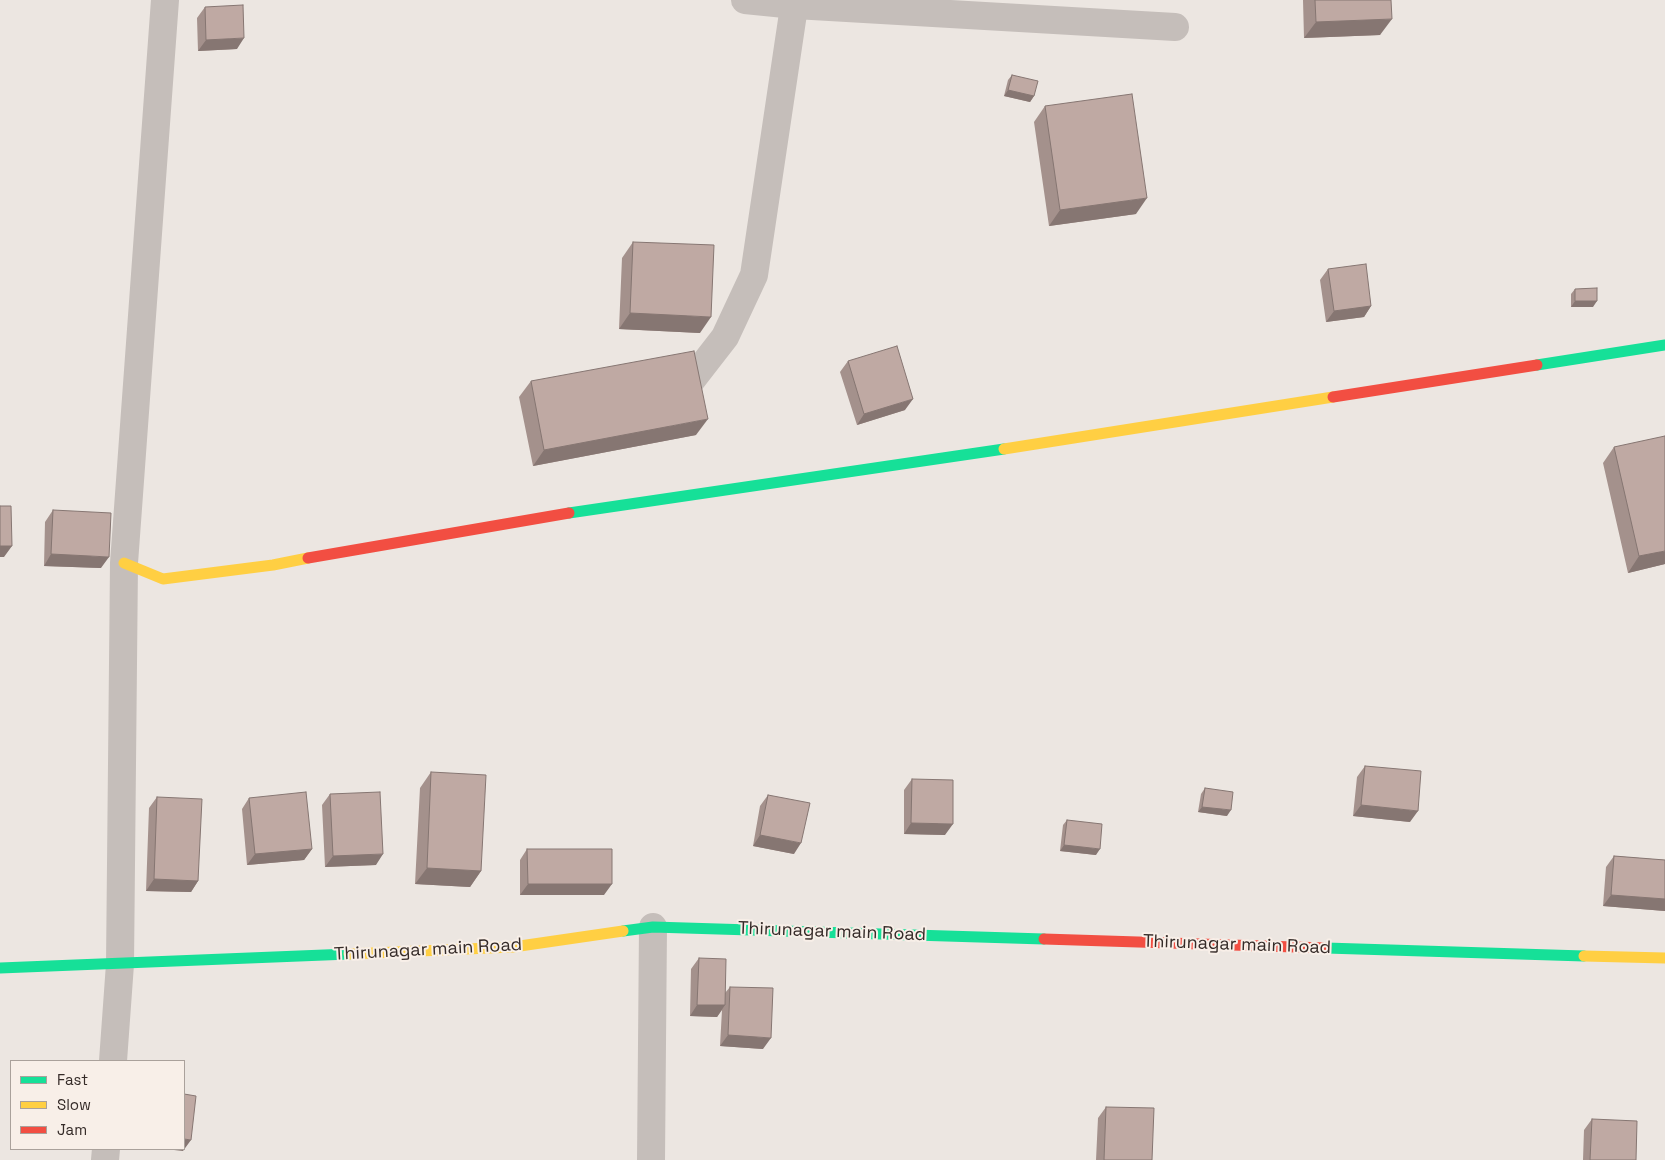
<!DOCTYPE html>
<style>
body{margin:0}
#map{position:relative;width:1665px;height:1160px;overflow:hidden;background:#ece6e1;font-family:"Space Grotesk",sans-serif}
canvas{display:block}
.legend{position:absolute;left:10px;top:1060px;width:175px;height:90px;box-sizing:border-box;background:#f8efe8;border:1px solid #aaa19b;margin:0;padding:6px 9px;list-style:none;font-size:15px;color:#352b28}
.legend li{display:flex;align-items:center;gap:10px;height:25px}
.legend b{width:25px;border:1px solid #aaa19b}
</style>
<div id="map">
<canvas width="1665" height="1160"></canvas>
<ul class="legend">
<li><b style="height:6px;background:#16e098"></b>Fast</li>
<li><b style="height:6px;background:#ffcf43"></b>Slow</li>
<li><b style="height:6px;background:#f24e42"></b>Jam</li>
</ul>
</div>
<script>
const c = document.querySelector('canvas').getContext('2d');
c.lineJoin = 'round';
const toPath = rows => new Path2D(rows.map(r => 'M' + r).join(''));
function strokePath(path, color, width, dash) { c.strokeStyle = color; c.lineWidth = width; c.lineCap = dash ? 'butt' : 'round'; c.setLineDash(dash || []); c.stroke(path); }
function fillPath(path, color) { c.fillStyle = color; c.fill(path, 'evenodd'); }
function drawText(font, color, halo, rows, align = 'center') {
  c.font = font + ' "Space Grotesk",sans-serif'; c.lineWidth = 4; c.setLineDash([]); c.textBaseline = 'middle'; c.strokeStyle = halo; c.fillStyle = color; for (const [text, x, y, turn = 0] of rows) {
    c.save(); c.translate(x, y); c.rotate((+turn || 0) * Math.PI / 180); c.textAlign = isNaN(turn) ? turn : align; if (halo) c.strokeText(text, 0, 0); c.fillText(text, 0, 0); c.restore();
  }
}
const street = toPath([
 [745,0,795,5,1175,27],
 [687,386,725,337,754,275,795,0],
 [113,1061,120,964,124,563,165,0],
 [105,1160,106,1149],
 [651,1160,653,927]
]);
const fast = toPath([
 [1537,365,1665,345],
 [569,513,1004,449],
 [623,931,653,927,1044,939],
 [1326,948,1584,956],
 [0,968,349,954]
]);
const slow = toPath([
 [1004,449,1333,397],
 [124,563,163,579,273,565,308,558],
 [349,954,513,947,623,931],
 [1584,956,1665,958]
]);
const jam = toPath([
 [1333,397,1537,365],
 [308,558,569,513],
 [1044,939,1326,948]
]);
const wall = toPath([
 [1303,0,1391,0,1380,35,1304,38],
 [205,7,237,49,198,51,197,18],
 [1012,75,1034,96,1030,102,1004,96,1008,80],
 [1045,106,1136,214,1049,226,1034,122],
 [633,242,700,333,619,329,622,258],
 [1328,269,1371,306,1364,317,1326,322,1320,280],
 [1575,289,1593,307,1571,307,1571,294],
 [848,361,905,410,857,425,840,372],
 [531,381,696,435,533,466,519,397],
 [1614,447,1665,564,1628,573,1603,463],
 [53,510,101,568,44,566,45,522],
 [1365,766,1410,822,1353,816,1357,777],
 [431,772,481,871,470,887,415,884,420,788],
 [912,779,945,835,904,834,904,790],
 [1205,788,1227,816,1198,812,1201,794],
 [330,794,376,865,325,867,322,805],
 [768,795,794,854,753,846,760,806],
 [157,797,198,881,191,892,146,891,149,808],
 [249,798,312,849,304,860,247,865,242,809],
 [1067,820,1096,855,1060,851,1063,825],
 [527,849,604,895,520,895,520,860],
 [1614,856,1665,860,1665,911,1603,906,1606,867],
 [699,958,725,993,730,987,763,1049,720,1046,722,1010,717,1017,690,1016,691,969],
 [1106,1107,1152,1160,1096,1160,1098,1118],
 [1592,1119,1636,1160,1583,1160,1584,1130]
]);
const shadedWall = toPath([
 [1392,19,1380,35,1304,38,1316,22],
 [244,38,237,49,198,51,206,40],
 [1008,90,1034,96,1030,102,1004,96],
 [1147,198,1136,214,1049,226,1060,210],
 [1575,301,1597,301,1593,307,1571,307],
 [1371,306,1364,317,1326,322,1334,311],
 [630,313,711,317,700,333,619,329],
 [913,399,905,410,857,425,864,414],
 [708,419,696,435,533,466,544,450],
 [0,546,12,546,4,557,0,557],
 [1665,551,1665,564,1628,573,1639,556],
 [51,554,109,557,101,568,44,566],
 [1361,805,1418,811,1410,822,1353,816],
 [1202,807,1231,810,1227,816,1198,812],
 [911,823,953,824,945,835,904,834],
 [760,835,801,843,794,854,753,846],
 [1064,845,1100,849,1096,855,1060,851],
 [312,849,304,860,247,865,255,854],
 [383,854,376,865,325,867,333,856],
 [427,868,481,871,470,887,415,884],
 [154,879,198,881,191,892,146,891],
 [528,884,612,884,604,895,520,895],
 [1611,895,1665,899,1665,911,1603,906],
 [697,1005,725,1005,717,1017,690,1016],
 [728,1035,771,1038,763,1049,720,1046],
 [184,1139,191,1140,183,1151,165,1149,184,1149]
]);
const building = toPath([
 [1315,0,1391,0,1392,19,1316,22,1315,0],
 [243,5,244,38,206,40,205,7,243,5],
 [1012,75,1038,81,1034,96,1008,90,1012,75],
 [1132,94,1147,198,1060,210,1045,106,1132,94],
 [633,242,714,245,711,317,630,313,633,242],
 [1366,264,1371,306,1334,311,1328,269,1366,264],
 [1597,288,1597,301,1575,301,1575,289,1597,288],
 [897,346,913,399,864,414,848,361,897,346],
 [694,351,708,419,544,450,531,381,694,351],
 [1665,436,1665,551,1639,556,1614,447,1665,436],
 [0,506,11,506,12,546,0,546,0,506],
 [53,510,111,513,109,557,51,554,53,510],
 [1365,766,1421,771,1418,811,1361,805,1365,766],
 [431,772,486,775,481,871,427,868,431,772],
 [912,779,953,780,953,824,911,823,912,779],
 [1205,788,1233,792,1231,810,1202,807,1205,788],
 [306,792,312,849,255,854,249,798,306,792],
 [380,792,383,854,333,856,330,794,380,792],
 [768,795,810,803,801,843,760,835,768,795],
 [157,797,202,799,198,881,154,879,157,797],
 [1067,820,1102,824,1100,849,1064,845,1067,820],
 [527,849,612,849,612,884,528,884,527,849],
 [1614,856,1665,860,1665,899,1611,895,1614,856],
 [699,958,726,959,725,1005,697,1005,699,958],
 [730,987,773,988,771,1038,728,1035,730,987],
 [184,1094,196,1096,191,1140,184,1139,184,1094],
 [1106,1107,1154,1108,1152,1160,1104,1160,1106,1107],
 [1592,1119,1637,1121,1636,1160,1590,1160,1592,1119]
]);
const streetNames = [
 ["Thirunagar main Road",832,932,2],
 ["Thirunagar main Road",1237,945,2],
 ["Thirunagar main Road",428,950,-3]
];
strokePath(street, '#c5beba', 28);
strokePath(fast, '#16e098', 11);
strokePath(slow, '#ffcf43', 11);
strokePath(jam, '#f24e42', 11);
fillPath(wall, '#a4918c');
fillPath(shadedWall, '#867672');
fillPath(building, '#bfa9a3');
strokePath(building, '#867672', 1);
drawText('18px', '#352b28', '#f8efe8', streetNames);
</script>
